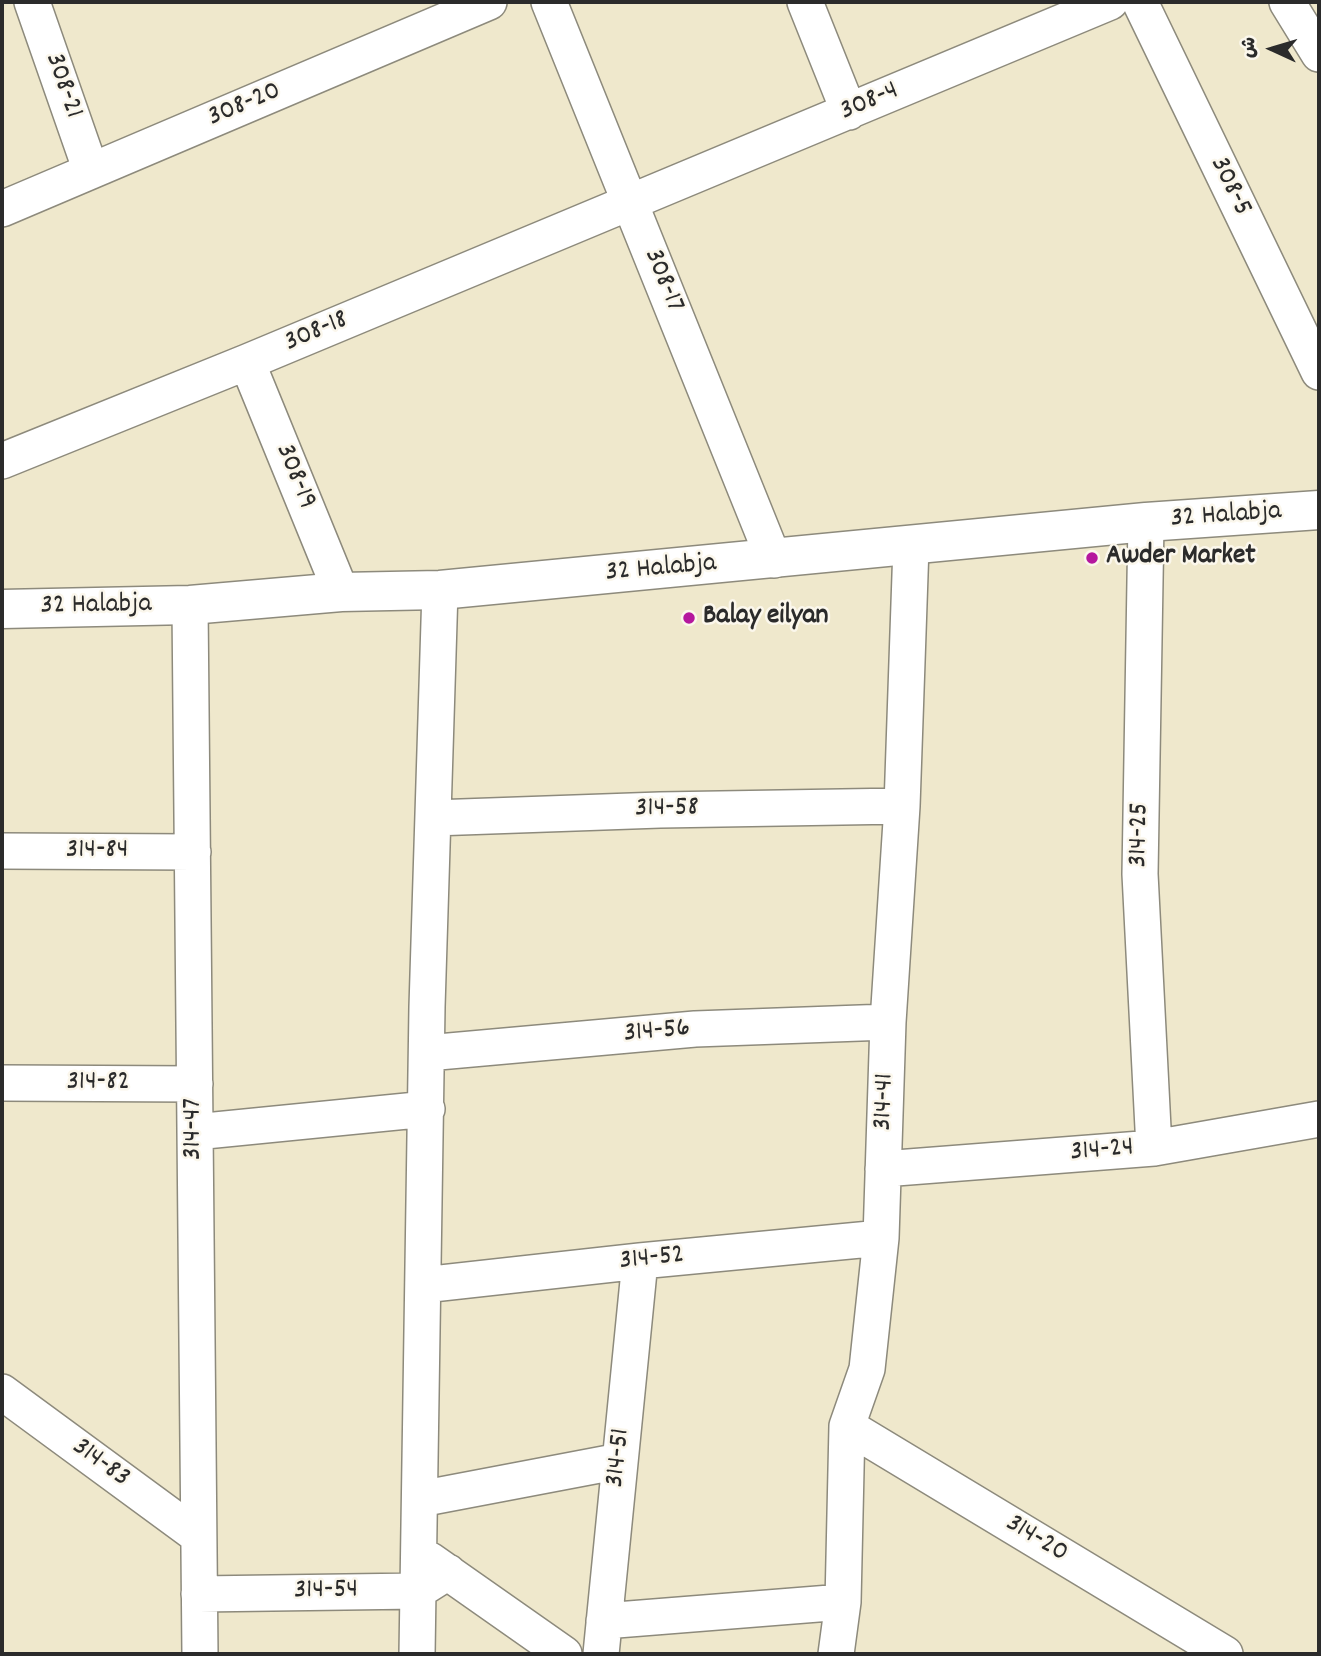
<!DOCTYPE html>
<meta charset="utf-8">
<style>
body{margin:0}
#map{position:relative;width:1321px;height:1656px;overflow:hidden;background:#efe8cc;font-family:Dekko,"Playpen Sans Arabic",sans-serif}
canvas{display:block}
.frame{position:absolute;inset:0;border:4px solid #2b2b2b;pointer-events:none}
.north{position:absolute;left:1237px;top:14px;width:70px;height:70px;-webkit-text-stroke:5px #fbf7ec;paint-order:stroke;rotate:274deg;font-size:19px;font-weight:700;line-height:28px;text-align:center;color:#2b2b2b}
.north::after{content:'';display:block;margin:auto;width:24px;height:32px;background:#2b2b2b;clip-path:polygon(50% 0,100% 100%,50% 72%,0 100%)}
</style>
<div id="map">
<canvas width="1321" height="1656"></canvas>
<div class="frame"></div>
<div class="north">ش</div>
</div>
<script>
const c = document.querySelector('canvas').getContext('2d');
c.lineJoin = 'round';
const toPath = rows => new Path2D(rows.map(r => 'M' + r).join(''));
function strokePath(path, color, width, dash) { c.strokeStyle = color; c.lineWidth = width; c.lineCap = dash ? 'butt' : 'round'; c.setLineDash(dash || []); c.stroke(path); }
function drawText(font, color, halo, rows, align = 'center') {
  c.font = font + ' Dekko,sans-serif'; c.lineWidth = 5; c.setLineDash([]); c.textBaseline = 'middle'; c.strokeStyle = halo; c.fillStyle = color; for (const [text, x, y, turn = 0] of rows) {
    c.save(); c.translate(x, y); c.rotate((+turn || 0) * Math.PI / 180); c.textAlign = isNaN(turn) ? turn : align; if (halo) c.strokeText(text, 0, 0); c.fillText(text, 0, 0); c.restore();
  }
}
const minor = toPath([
 [32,2,91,171],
 [549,2,774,560],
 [805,2,849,112],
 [1140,2,1319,372],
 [1287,2,1319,54],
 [2,209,489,2],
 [247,362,341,592],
 [2,461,247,362,1110,2],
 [1146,522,1140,874,1154,1148],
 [190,605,200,1654],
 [433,818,660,810,902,806],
 [2,851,193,852],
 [427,1053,695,1029,888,1022],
 [2,1083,195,1084],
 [195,1132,427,1109],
 [883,1169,1154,1148,1319,1119],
 [423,1285,640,1261,881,1238],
 [2,1392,198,1536],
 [847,1426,1225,1654],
 [420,1499,620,1461],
 [430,1560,564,1654],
 [199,1594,418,1591,448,1572],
 [604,1621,843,1602],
 [417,1654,427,1007,440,590],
 [601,1654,640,1261],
 [836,1654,843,1602,847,1426,867,1369,881,1238,888,1022,902,806,911,546]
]);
const tertiary = toPath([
 [2,609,190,605,341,592,440,590,1146,522,1319,510]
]);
const markers = [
 [1092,558,7,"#b5179e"],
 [689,618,7,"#b5179e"]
];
const streetNames = [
 ["308-21",62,86,71],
 ["308-4",870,103,-23],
 ["308-20",245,106,-23],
 ["308-5",1229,187,64],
 ["308-17",662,281,68],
 ["308-18",317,333,-23],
 ["308-19",294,477,68],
 ["32 Halabja",1226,517,-4],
 ["32 Halabja",661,570,-5],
 ["32 Halabja",96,607,-1],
 ["314-58",667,810,-1],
 ["314-25",1141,835,-89],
 ["314-84",97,852],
 ["314-56",657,1033,-5],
 ["314-82",98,1084],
 ["314-41",886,1102,-88],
 ["314-47",195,1129,-90],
 ["314-24",1102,1152,-5],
 ["314-52",652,1260,-6],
 ["314-51",620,1458,-84],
 ["314-83",100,1464,36],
 ["314-20",1036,1540,31],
 ["314-54",326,1592,-1]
];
const poiNames = [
 ["Awder Market",1106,558],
 ["Balay eilyan",703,618]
];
strokePath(minor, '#8d8a7c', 38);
strokePath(tertiary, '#8d8a7c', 41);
strokePath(minor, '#fff', 35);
strokePath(tertiary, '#fff', 38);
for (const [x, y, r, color] of markers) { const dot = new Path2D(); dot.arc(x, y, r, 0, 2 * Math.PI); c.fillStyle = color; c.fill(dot); strokePath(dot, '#fbf7ec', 2.5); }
drawText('28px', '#2b2b2b', '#fbf7ec', streetNames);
drawText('bold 28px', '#2b2b2b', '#fbf7ec', poiNames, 'left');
</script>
